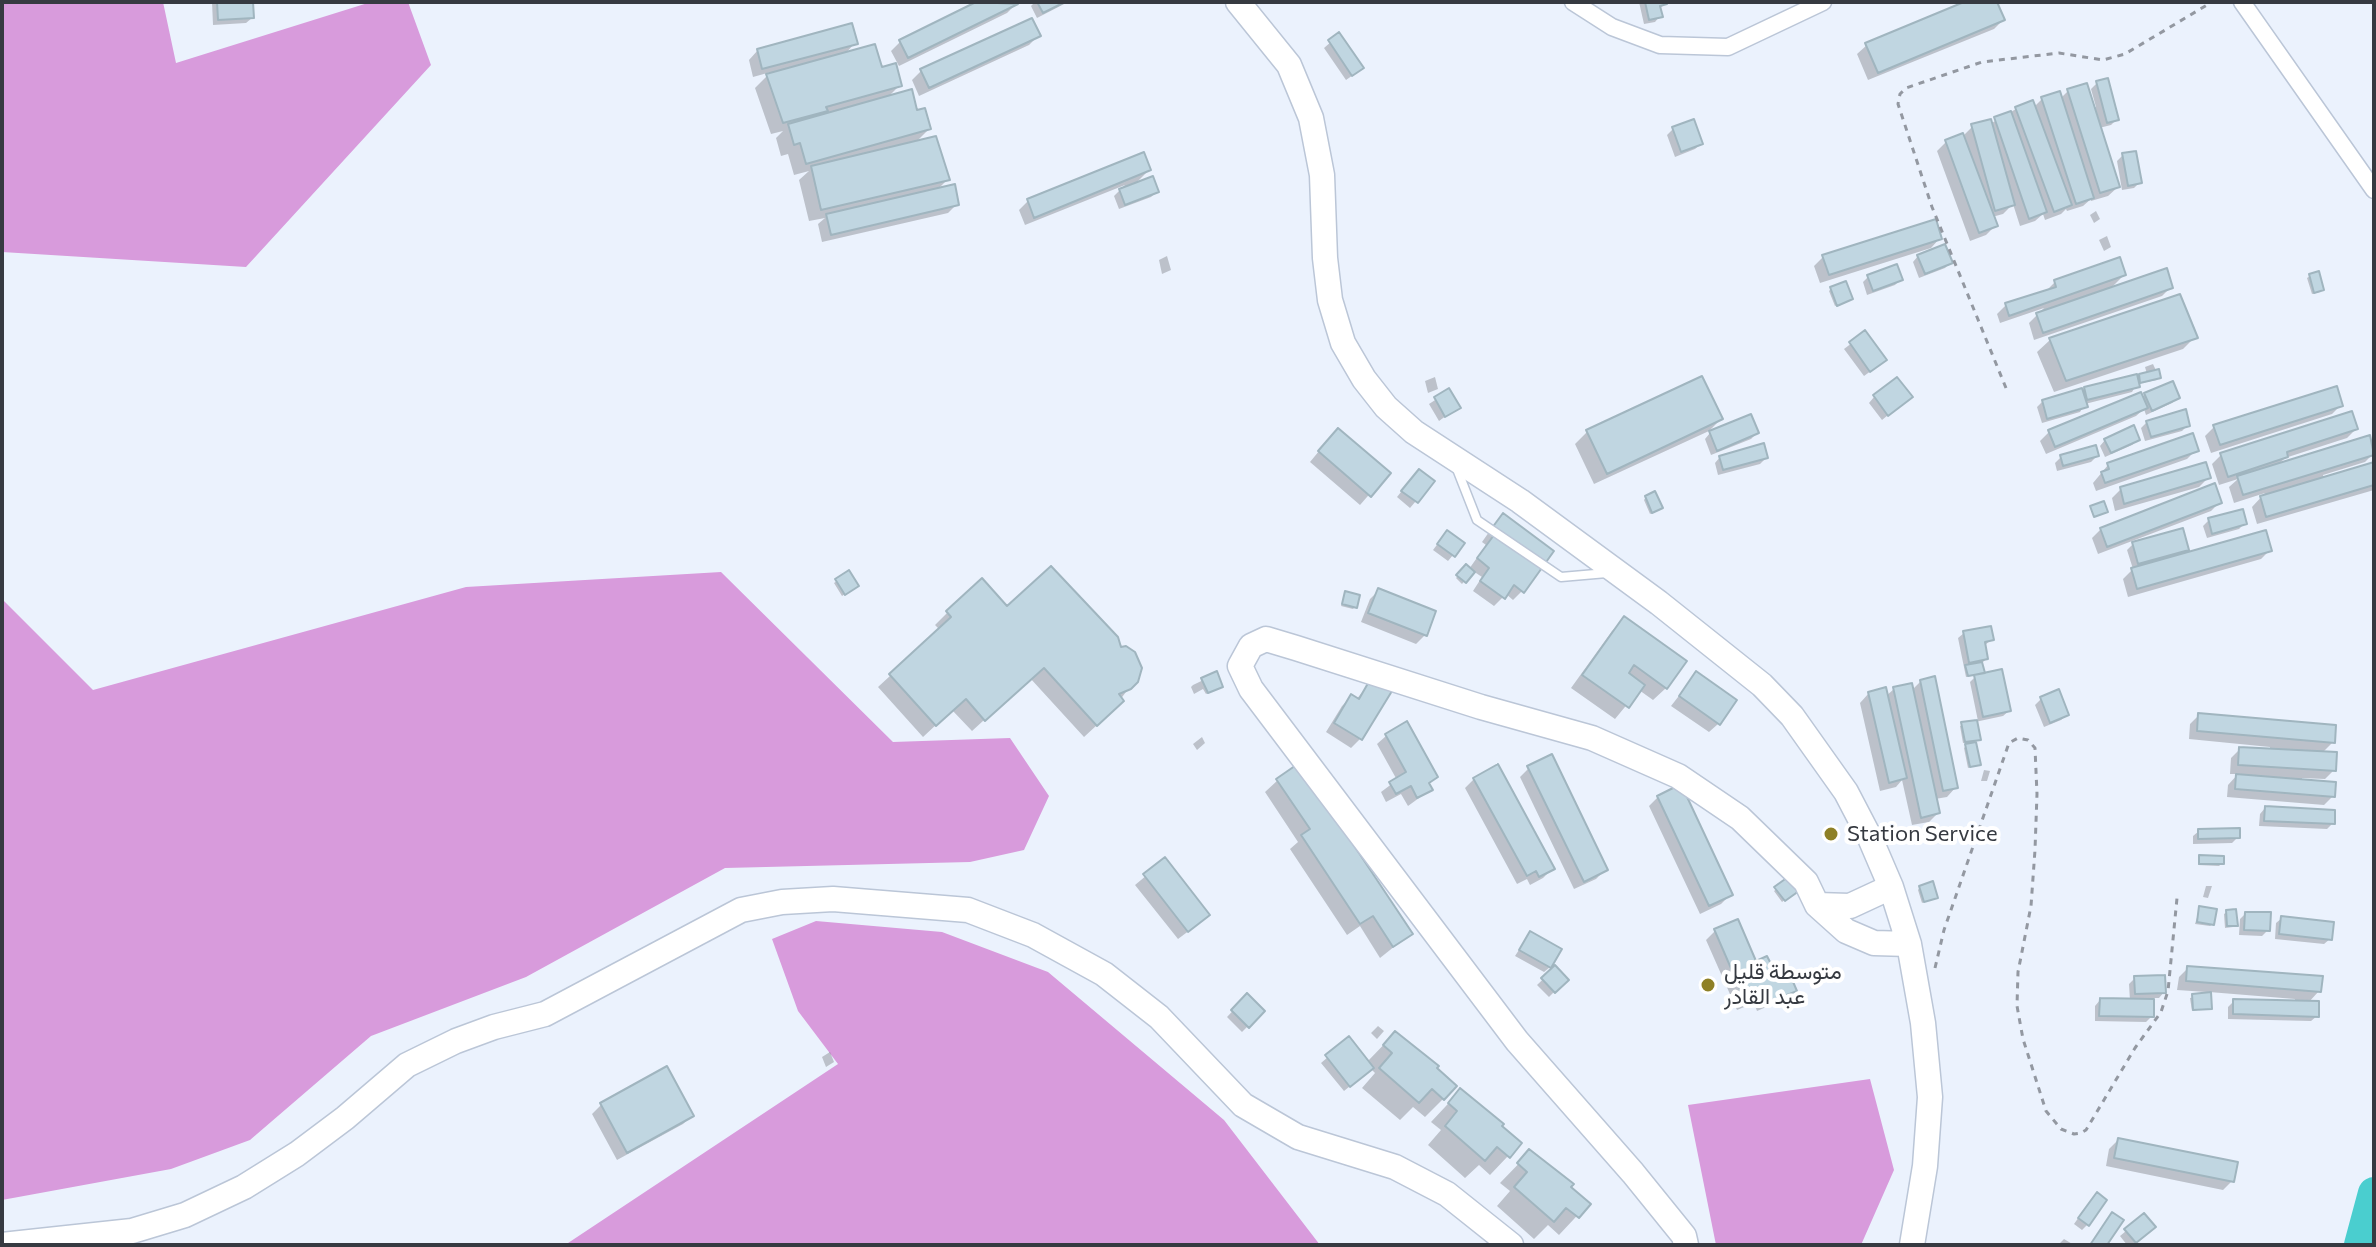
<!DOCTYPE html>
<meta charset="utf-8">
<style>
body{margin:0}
#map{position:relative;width:2376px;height:1247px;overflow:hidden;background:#ebf2fd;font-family:Commissioner,sans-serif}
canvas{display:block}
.frame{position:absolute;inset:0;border:4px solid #363a41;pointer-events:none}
</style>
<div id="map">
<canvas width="2376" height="1247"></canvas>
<div class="frame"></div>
</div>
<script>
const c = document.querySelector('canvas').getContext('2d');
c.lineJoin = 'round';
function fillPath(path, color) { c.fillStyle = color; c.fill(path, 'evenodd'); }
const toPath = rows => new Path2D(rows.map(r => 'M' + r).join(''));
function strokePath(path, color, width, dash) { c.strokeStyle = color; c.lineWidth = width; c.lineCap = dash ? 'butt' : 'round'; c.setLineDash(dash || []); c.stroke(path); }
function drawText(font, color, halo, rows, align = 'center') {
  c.font = font + ' Commissioner,Vazirmatn,sans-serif'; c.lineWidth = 8; c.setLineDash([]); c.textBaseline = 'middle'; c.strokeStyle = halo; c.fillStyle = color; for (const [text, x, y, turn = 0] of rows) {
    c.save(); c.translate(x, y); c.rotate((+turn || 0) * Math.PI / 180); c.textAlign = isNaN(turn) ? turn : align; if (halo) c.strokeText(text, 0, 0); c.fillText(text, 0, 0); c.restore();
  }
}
const forest = toPath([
 [2,2,163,2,176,63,371,2,408,2,431,65,246,267,2,252],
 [721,572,893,742,1010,738,1049,796,1024,850,970,862,725,868,526,977,371,1036,250,1140,171,1169,2,1200,2,599,93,690,466,587],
 [816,921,942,932,1048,972,1224,1120,1320,1245,565,1245,838,1064,798,1011,772,939],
 [1870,1079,1894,1170,1861,1245,1716,1245,1688,1105]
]);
const shadow = toPath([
 [212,2,251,2,252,18,246,23,213,25],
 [981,2,1016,4,1007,13,899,66,891,51,900,42],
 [1035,2,1068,2,1037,18,1031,6],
 [1639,2,1664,2,1665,4,1659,9,1660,16,1655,22,1644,24],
 [1970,2,1995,2,2003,20,1994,29,1868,80,1857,54,1867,45],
 [1339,35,1356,73,1346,80,1324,48],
 [1038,36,1029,45,919,96,912,80,921,71],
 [855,43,844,55,880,70,900,85,887,98,916,113,929,129,914,144,948,179,937,190,957,204,948,213,822,242,818,224,825,218,809,221,799,180,809,171,794,175,788,154,781,156,776,138,783,131,771,134,755,88,771,72,753,77,749,60,758,50],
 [2097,83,2117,119,2111,125,2099,128,2118,187,2108,196,2091,201,2091,199,2083,206,2067,211,2066,209,2061,214,2045,220,2043,214,2035,221,2020,226,2013,204,2003,214,1992,217,1995,226,1986,235,1970,241,1937,151,1946,142,1964,135,1973,126,1990,124,2016,109,2034,107,2042,99,2060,99,2068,91,2093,108,2096,107,2091,89],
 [1693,122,1701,144,1695,149,1675,157,1667,135,1673,129],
 [2123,155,2140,182,2134,188,2122,190,2117,161],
 [1149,170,1134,185,1157,192,1151,197,1119,209,1114,196,1125,185,1025,225,1019,210,1028,201],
 [2096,211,2100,219,2094,223,2090,215],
 [2107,236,2111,247,2104,251,2099,240],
 [1940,238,1931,248,1820,283,1814,266,1823,257],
 [1167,256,1171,270,1162,274,1159,260],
 [1918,256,1951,262,1945,268,1919,278,1913,262],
 [2124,275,2109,290,2171,287,2162,296,2034,340,2029,323,2044,308,2000,323,1997,314,2006,305,2046,291,2055,282],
 [2310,276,2322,290,2320,292,2312,294,2307,278],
 [1868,277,1901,279,1895,285,1867,295,1863,282],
 [1831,289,1851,299,1835,306,1829,291],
 [2179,297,2195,337,2183,349,2054,392,2037,352,2050,340],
 [1865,333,1879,365,1864,376,1844,349],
 [2153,364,2159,377,2157,380,2137,384,2132,392,2085,404,2080,412,2042,423,2037,407,2043,401,2135,377,2136,380,2147,374,2145,367],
 [1435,377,1438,389,1428,393,1425,381],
 [1449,391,1458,407,1439,421,1429,404],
 [2145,395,2178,398,2172,403,2146,415,2144,409,2136,416,2046,454,2040,441,2049,432,2142,398],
 [1874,397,1904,402,1882,420,1869,403],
 [2341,405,2332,414,2211,453,2205,436,2214,427],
 [1721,419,1709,431,1594,484,1575,444,1588,431],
 [2147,422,2188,425,2182,431,2145,441,2141,428],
 [2356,429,2347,438,2285,458,2277,466,2369,438,2374,453,2365,462,2323,475,2324,479,2374,465,2374,490,2257,524,2252,507,2265,493,2234,503,2229,487,2238,479,2219,485,2212,464,2221,455],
 [1710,433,1757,433,1751,439,1711,455,1705,439],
 [1329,439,1388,473,1360,505,1310,462],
 [2105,440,2138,440,2132,445,2105,457,2100,446],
 [2196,450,2187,459,2096,491,2093,483,2108,465],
 [2097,456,2091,462,2057,471,2055,463,2061,457],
 [1720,457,1766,458,1760,464,1718,475,1715,463],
 [1413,477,1432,482,1410,508,1397,497],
 [2208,478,2199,487,2115,511,2112,498,2121,489],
 [1646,497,1658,510,1650,514,1644,500],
 [2220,502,2211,511,2098,554,2092,538,2101,529],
 [2209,520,2245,523,2239,529,2207,538,2203,526],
 [1494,525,1522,591,1513,600,1506,594,1494,606,1473,591,1482,577,1473,571,1462,584,1456,578,1466,567,1469,569,1486,545,1482,542],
 [1442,538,1453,555,1448,561,1433,550],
 [2137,540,2138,543,2187,549,2180,556,2270,550,2261,559,2128,597,2123,579,2133,569,2127,550],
 [848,573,854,588,842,596,834,583],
 [1379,590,1425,635,1416,644,1361,622,1370,599],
 [1346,594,1355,607,1353,609,1341,606],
 [1007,609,1129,688,1110,713,1084,737,1030,678,972,731,952,710,923,737,878,687,940,630,935,625,947,613],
 [1624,618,1666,688,1653,700,1639,690,1615,719,1571,688,1612,631],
 [1964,633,1992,639,1984,646,1986,659,1981,664,1983,675,2009,711,2003,716,1975,722,1979,739,1974,742,1979,764,1968,768,1964,748,1970,742,1963,743,1960,726,1978,721,1970,682,1977,675,1966,677,1958,638],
 [1216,674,1219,688,1206,694,1203,689,1194,694,1191,687,1193,685],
 [1696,674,1718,724,1709,732,1671,706],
 [1371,681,1389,692,1360,739,1351,748,1326,732,1342,706,1351,697,1356,700],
 [1921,681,1956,787,1947,797,1935,799,1938,813,1929,822,1912,825,1902,780,1896,787,1880,791,1860,703,1869,693,1886,696,1894,689,1911,691],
 [2058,692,2067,715,2061,720,2044,727,2035,705,2041,699],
 [2199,715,2333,742,2322,753,2334,770,2325,779,2302,778,2302,781,2333,796,2324,805,2227,797,2228,785,2238,774,2230,774,2231,758,2240,749,2270,750,2270,747,2189,739,2190,724],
 [1386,736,1436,777,1428,785,1430,790,1408,806,1401,794,1386,802,1381,792,1397,780,1377,744],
 [1202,737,1205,743,1197,750,1193,744],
 [1529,768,1605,870,1596,879,1574,889,1520,777],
 [1984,770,1990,771,1987,781,1981,781],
 [1474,779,1552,869,1543,878,1530,885,1527,879,1517,884,1465,788],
 [1278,780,1323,803,1410,934,1380,958,1360,926,1347,935,1290,849,1298,842,1265,792],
 [1658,797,1730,895,1721,904,1700,914,1649,806],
 [2265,808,2333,823,2327,829,2259,826,2260,814],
 [2199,831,2238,837,2232,843,2193,844,2193,836],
 [2200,857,2222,863,2219,866,2198,865],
 [1165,860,1198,924,1178,939,1135,885],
 [1788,880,1796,891,1782,902,1774,891],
 [2206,886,2212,886,2208,898,2203,897],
 [1920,887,1935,897,1922,903,1918,890],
 [2200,908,2213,924,2210,926,2195,924],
 [2227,912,2236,925,2233,927,2225,928,2224,914],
 [2245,914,2268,930,2262,936,2239,935,2240,919],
 [2282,918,2330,939,2324,944,2275,939,2276,923],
 [1715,931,1755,963,1771,969,1794,990,1785,999,1757,1011,1754,1003,1737,1010,1706,940],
 [1530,933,1550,967,1544,972,1515,956],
 [1555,968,1566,980,1549,997,1537,985],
 [2188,968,2319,991,2308,1003,2317,1016,2311,1021,2228,1019,2228,1007,2234,1001,2295,1003,2295,999,2209,992,2210,1008,2192,1011,2190,998,2206,995,2206,992,2177,990,2179,977],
 [2135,978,2164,992,2159,998,2152,998,2152,1016,2146,1022,2095,1021,2095,1006,2100,1000,2130,1001,2129,984],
 [1247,996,1263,1011,1242,1032,1227,1017],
 [1378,1026,1384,1031,1377,1039,1371,1033],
 [1395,1033,1443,1099,1425,1117,1413,1107,1400,1120,1362,1088,1375,1073,1371,1069,1344,1091,1321,1063,1349,1039,1367,1062],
 [830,1052,834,1062,826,1067,822,1057],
 [667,1069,692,1115,683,1124,617,1160,592,1114,601,1105],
 [1460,1091,1508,1156,1490,1175,1479,1165,1465,1178,1428,1145,1441,1130,1431,1122],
 [2118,1140,2232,1181,2223,1190,2106,1166,2109,1149],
 [1530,1152,1588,1204,1559,1235,1548,1225,1534,1239,1497,1206,1510,1191,1500,1183],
 [2091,1200,2088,1224,2082,1230,2074,1224],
 [2126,1231,2148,1232,2132,1245,2127,1245,2120,1236],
 [2064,1239,2074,1245,2058,1245]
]);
const river = toPath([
 [2360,1245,2374,1193]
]);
const building = toPath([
 [217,2,253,2,254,18,218,20,217,2],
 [976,2,1018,4,908,58,899,40,976,2],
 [1037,2,1065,2,1043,13,1037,2],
 [1645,2,1666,2,1667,4,1660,6,1663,17,1649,20,1645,2],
 [1964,2,1997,2,2005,20,1878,73,1865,43,1964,2],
 [1032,18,1041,36,929,88,920,69,1032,18],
 [852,23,858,44,762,69,757,49,852,23],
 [1339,32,1364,68,1352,76,1328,40,1339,32],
 [875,44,882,67,896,63,902,86,826,107,828,111,783,123,766,74,875,44],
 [2108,78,2119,120,2107,123,2096,81,2108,78],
 [2087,83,2120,187,2100,193,2067,89,2087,83],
 [912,89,917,110,925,108,931,129,806,164,800,143,794,145,788,124,912,89],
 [2060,91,2094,198,2076,204,2041,97,2060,91],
 [2033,100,2072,205,2054,212,2015,107,2033,100],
 [2011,111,2047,212,2029,219,1994,117,2011,111],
 [1694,119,1703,144,1681,152,1672,127,1694,119],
 [1991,119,2015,205,1995,211,1971,124,1991,119],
 [1963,133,1998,226,1979,233,1945,140,1963,133],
 [936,136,950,180,821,210,811,166,936,136],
 [2136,151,2142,183,2128,186,2122,153,2136,151],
 [1144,152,1151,170,1034,218,1027,199,1144,152],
 [1153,176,1159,192,1125,205,1119,189,1153,176],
 [955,184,959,205,831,235,826,214,955,184],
 [1936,219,1942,239,1829,275,1822,255,1936,219],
 [1945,244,1953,263,1925,274,1917,255,1945,244],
 [2120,257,2126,275,2009,316,2005,303,2056,287,2054,280,2120,257],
 [1897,264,1903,280,1873,291,1867,275,1897,264],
 [2167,268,2173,288,2043,333,2036,313,2167,268],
 [2319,271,2324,290,2314,293,2309,274,2319,271],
 [1846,281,1853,299,1837,306,1830,287,1846,281],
 [2180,294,2198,338,2066,381,2049,338,2180,294],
 [1865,330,1887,360,1870,372,1849,342,1865,330],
 [2159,369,2161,378,2140,383,2139,374,2159,369],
 [2137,374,2140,387,2087,400,2084,387,2137,374],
 [1702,376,1723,419,1607,474,1586,430,1702,376],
 [1897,377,1913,397,1888,416,1873,395,1897,377],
 [2173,381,2180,398,2152,411,2144,393,2173,381],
 [2337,386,2343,406,2220,445,2213,425,2337,386],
 [1449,388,1461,408,1445,417,1434,397,1449,388],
 [2082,388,2088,407,2047,419,2042,400,2082,388],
 [2141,392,2148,408,2055,447,2048,430,2141,392],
 [2186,409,2190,426,2151,437,2146,421,2186,409],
 [2352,411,2358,429,2287,452,2288,457,2228,477,2220,453,2352,411],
 [1751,414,1759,433,1717,451,1709,431,1751,414],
 [2134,425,2140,440,2111,453,2104,439,2134,425],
 [1338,428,1391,473,1371,497,1318,451,1338,428],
 [2193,433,2199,451,2105,483,2101,472,2109,469,2107,463,2193,433],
 [2370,435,2374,455,2243,495,2237,476,2370,435],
 [1764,443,1768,458,1723,470,1719,456,1764,443],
 [2096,445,2099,456,2063,466,2060,455,2096,445],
 [2206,462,2211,478,2124,504,2120,487,2206,462],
 [2374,462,2374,485,2266,517,2260,496,2374,462],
 [1419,469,1435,481,1418,503,1401,491,1419,469],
 [2215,483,2222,503,2107,547,2100,528,2215,483],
 [1655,491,1663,508,1652,513,1645,496,1655,491],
 [2104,501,2108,512,2094,517,2090,506,2104,501],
 [2243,509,2247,524,2212,534,2208,518,2243,509],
 [1503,513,1554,551,1524,593,1514,585,1505,599,1480,581,1489,568,1477,558,1494,535,1489,532,1503,513],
 [2183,528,2189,550,2138,564,2132,542,2183,528],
 [1447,530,1465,543,1455,557,1437,544,1447,530],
 [2266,530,2272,551,2137,589,2131,568,2266,530],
 [1466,564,1475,572,1466,583,1456,575,1466,564],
 [1051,566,1118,637,1121,647,1126,646,1135,652,1142,668,1138,682,1131,689,1119,694,1124,701,1097,726,1044,668,985,721,966,699,936,726,889,674,951,617,946,611,982,578,1007,606,1051,566],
 [849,570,859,586,845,595,835,579,849,570],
 [1378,588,1436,611,1427,636,1368,613,1378,588],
 [1345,591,1360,595,1357,608,1342,604,1345,591],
 [1624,616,1687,661,1667,689,1634,665,1629,673,1645,685,1629,708,1582,675,1624,616],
 [1991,626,1994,640,1985,642,1988,659,1969,663,1963,631,1991,626],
 [1982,662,1985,673,1968,676,1965,665,1982,662],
 [2002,669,2011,711,1983,717,1974,675,2002,669],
 [1217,671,1223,687,1208,693,1201,678,1217,671],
 [1696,671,1737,700,1720,725,1679,696,1696,671],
 [1935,676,1958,788,1943,791,1920,680,1935,676],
 [1371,678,1392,691,1362,740,1334,723,1351,694,1359,699,1371,678],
 [1912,683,1940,813,1921,818,1893,687,1912,683],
 [1886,687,1907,778,1889,783,1868,692,1886,687],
 [2059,689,2069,715,2050,723,2040,697,2059,689],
 [2198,713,2336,725,2335,743,2197,731,2198,713],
 [1977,720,1981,740,1965,742,1961,722,1977,720],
 [1407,721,1438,777,1429,783,1433,790,1417,798,1411,786,1396,794,1389,782,1406,772,1385,734,1407,721],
 [1976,742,1981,765,1970,767,1965,744,1976,742],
 [2239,747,2337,752,2336,771,2238,765,2239,747],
 [1552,754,1608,870,1584,882,1527,766,1552,754],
 [1302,761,1325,802,1413,934,1393,947,1373,916,1360,924,1301,835,1310,829,1276,779,1302,761],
 [1498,764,1555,869,1539,877,1536,871,1527,876,1473,778,1498,764],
 [2236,774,2336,782,2335,797,2235,789,2236,774],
 [1681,784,1733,895,1709,906,1657,796,1681,784],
 [2265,806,2335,810,2335,824,2264,821,2265,806],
 [2240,828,2240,838,2198,839,2198,829,2240,828],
 [2199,855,2224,856,2224,864,2199,864,2199,855],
 [1165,857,1210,915,1188,932,1143,874,1165,857],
 [1788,877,1799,891,1785,901,1774,887,1788,877],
 [1933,881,1938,898,1924,902,1919,886,1933,881],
 [2199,906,2217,909,2214,925,2197,922,2199,906],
 [2236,909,2238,926,2227,926,2226,910,2236,909],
 [2245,912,2271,912,2270,931,2244,930,2245,912],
 [2281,916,2334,922,2332,940,2279,934,2281,916],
 [1738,919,1756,961,1767,956,1772,966,1784,961,1797,991,1767,1003,1763,995,1746,1003,1714,929,1738,919],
 [1530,931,1562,949,1551,968,1519,950,1530,931],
 [1555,965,1569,980,1555,993,1541,978,1555,965],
 [2187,966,2323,976,2321,992,2186,981,2187,966],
 [2165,975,2166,993,2135,994,2134,976,2165,975],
 [2211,992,2212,1009,2193,1010,2192,994,2211,992],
 [1247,993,1265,1011,1249,1028,1231,1010,1247,993],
 [2100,998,2154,999,2154,1017,2099,1016,2100,998],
 [2233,999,2319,1001,2319,1017,2233,1014,2233,999],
 [1395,1031,1439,1066,1437,1068,1457,1086,1444,1100,1432,1089,1419,1103,1379,1068,1392,1053,1383,1045,1395,1031],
 [1349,1036,1374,1068,1350,1087,1325,1055,1349,1036],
 [667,1066,694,1116,627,1153,600,1103,667,1066],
 [1460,1088,1504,1124,1502,1126,1522,1143,1510,1158,1497,1147,1485,1161,1445,1126,1457,1111,1448,1103,1460,1088],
 [2118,1138,2238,1162,2234,1182,2114,1158,2118,1138],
 [1529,1149,1574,1184,1571,1187,1591,1204,1579,1218,1566,1208,1554,1222,1514,1187,1527,1172,1517,1163,1529,1149],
 [2097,1192,2107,1200,2089,1226,2078,1218,2097,1192],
 [2112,1212,2124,1220,2107,1245,2090,1245,2112,1212],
 [2144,1213,2156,1227,2136,1243,2124,1229,2144,1213]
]);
const path = toPath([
 [2006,388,1932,207,1898,104,1900,94,1906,88,1982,62,2059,53,2103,60,2125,54,2212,2],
 [1935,968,1944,930,2009,743,2018,738,2028,740,2035,748,2037,794,2035,850,2031,906,2018,972,2017,1006,2023,1039,2046,1111,2061,1129,2074,1134,2081,1133,2086,1130,2135,1048,2161,1012,2168,991,2177,898]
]);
const service = toPath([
 [1457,469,1477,520,1561,577,1607,573]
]);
const minor = toPath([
 [1573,2,1612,27,1660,45,1728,47,1823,2],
 [2242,2,2374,190]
]);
const primary = toPath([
 [1238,2,1289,65,1311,118,1322,175,1325,258,1330,300,1343,343,1364,379,1386,407,1414,432,1520,501,1659,603,1762,685,1792,716,1846,792,1870,838,1891,887,1909,944,1923,1023,1930,1097,1925,1166,1912,1245],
 [1817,905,1846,931,1874,943,1909,944],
 [2,1245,132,1231,185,1215,244,1187,297,1154,345,1118,407,1065,456,1041,494,1027,545,1014,741,910,782,902,833,899,968,910,1033,935,1104,974,1159,1017,1243,1105,1298,1137,1395,1167,1447,1194,1511,1245],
 [1686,1245,1684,1236,1633,1173,1517,1041,1251,689,1240,666,1251,646,1266,639,1296,648,1481,707,1592,738,1678,776,1740,818,1806,882,1817,905,1850,906,1891,887]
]);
const markers = [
 [1831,834,8,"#8e8026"],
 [1708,985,8,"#8e8026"]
];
const poiNames = [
 ["Station Service",1847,834],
 ["متوسطة قليل",1724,972],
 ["عبد القادر",1724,997]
];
fillPath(forest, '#d89bdc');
fillPath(shadow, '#0003');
strokePath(river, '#4acecf', 32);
fillPath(building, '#c0d6e1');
strokePath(building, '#a0b5bf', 2);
strokePath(service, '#bbc6d7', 11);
strokePath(minor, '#bbc6d7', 19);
strokePath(primary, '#bbc6d7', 27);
strokePath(path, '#9398a1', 3, [6, 6]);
strokePath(service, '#fff', 8);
strokePath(minor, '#fff', 16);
strokePath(primary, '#fff', 24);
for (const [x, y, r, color] of markers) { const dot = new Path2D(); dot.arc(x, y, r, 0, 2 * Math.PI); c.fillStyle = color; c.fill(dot); strokePath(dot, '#fff', 3); }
drawText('22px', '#363a41', '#fff', poiNames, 'left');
</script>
